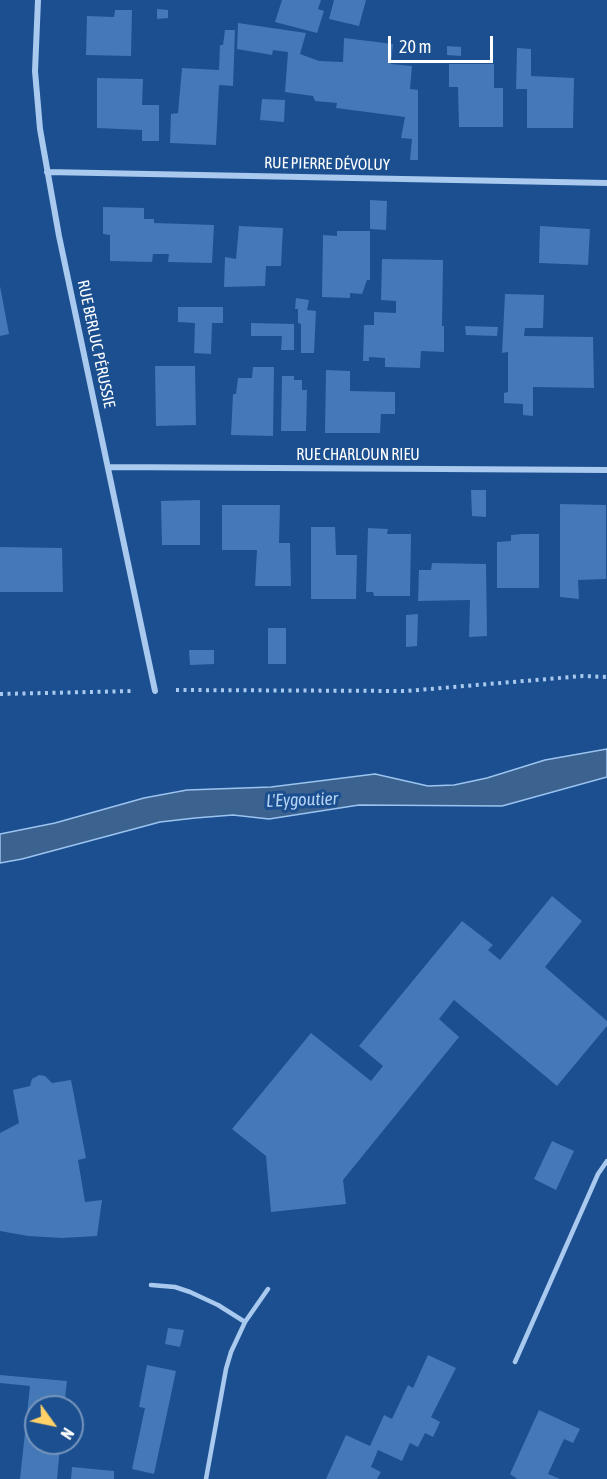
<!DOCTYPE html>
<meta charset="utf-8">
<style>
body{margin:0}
#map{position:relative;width:607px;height:1479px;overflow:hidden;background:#1b4f8f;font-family:"Asap Condensed",sans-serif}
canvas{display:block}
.north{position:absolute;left:24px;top:1395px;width:60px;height:60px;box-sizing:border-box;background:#1b4f8f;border:2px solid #7695bc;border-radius:50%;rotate:123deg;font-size:16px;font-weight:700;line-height:24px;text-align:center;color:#fff}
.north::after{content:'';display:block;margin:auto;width:21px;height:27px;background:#ffd166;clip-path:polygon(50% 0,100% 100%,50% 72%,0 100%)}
.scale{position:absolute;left:388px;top:36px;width:105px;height:27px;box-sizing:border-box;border:3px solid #fff;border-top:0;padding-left:8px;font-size:18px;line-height:21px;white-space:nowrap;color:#fff;-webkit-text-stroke:4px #1b4f8f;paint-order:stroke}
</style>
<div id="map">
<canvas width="607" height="1479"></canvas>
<div class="north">N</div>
<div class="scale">20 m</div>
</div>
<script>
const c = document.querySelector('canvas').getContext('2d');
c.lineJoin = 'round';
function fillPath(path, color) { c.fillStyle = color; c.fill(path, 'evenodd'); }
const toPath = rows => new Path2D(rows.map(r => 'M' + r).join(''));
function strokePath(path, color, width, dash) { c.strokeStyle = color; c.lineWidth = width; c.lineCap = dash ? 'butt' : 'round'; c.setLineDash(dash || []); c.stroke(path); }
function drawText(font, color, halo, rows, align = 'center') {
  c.font = font + ' "Asap Condensed",sans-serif'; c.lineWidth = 6; c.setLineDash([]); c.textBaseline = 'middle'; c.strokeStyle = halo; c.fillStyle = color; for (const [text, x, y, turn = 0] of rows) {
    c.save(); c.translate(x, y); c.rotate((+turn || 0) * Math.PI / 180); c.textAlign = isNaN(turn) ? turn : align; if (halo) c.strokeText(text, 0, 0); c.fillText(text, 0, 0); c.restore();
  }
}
const water = toPath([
 [607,749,607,777,502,806,359,805,269,819,233,815,195,818,160,822,22,859,0,863,0,834,55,823,144,798,187,790,271,787,375,774,428,786,454,785,487,778,545,760,607,749]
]);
const building = toPath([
 [282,0,321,0,318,9,324,11,317,33,275,22],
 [334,0,366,0,359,26,329,19],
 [157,9,168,10,168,18,157,19],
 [115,10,132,10,131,56,86,55,87,16,114,17],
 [238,23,306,33,300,54,319,61,343,62,344,38,393,44,391,64,412,66,410,89,418,90,418,160,410,160,412,139,401,138,405,117,336,108,337,103,315,101,313,96,285,92,288,52,273,50,272,55,237,49],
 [225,30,235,30,233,86,219,85,216,145,170,143,171,114,178,113,182,68,219,70,220,45,223,45],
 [447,46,461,47,461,56,447,55],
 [517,48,531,49,531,76,574,78,573,128,527,128,527,89,516,89],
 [449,64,494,64,494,88,503,88,503,127,459,127,458,87,449,87],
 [97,78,143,79,142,105,159,105,159,141,142,141,142,130,97,128],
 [262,99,285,100,284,122,260,120],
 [370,200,387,201,386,230,370,229],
 [103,207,144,208,144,219,154,219,154,223,214,225,212,263,168,262,169,254,153,254,152,262,110,261,110,235,103,234],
 [239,226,283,228,281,266,266,266,265,286,224,287,225,257,236,259],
 [540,226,590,229,588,265,539,263],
 [337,231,370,231,370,280,367,280,362,294,350,293,350,298,322,297,323,235,337,236],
 [382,259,443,260,442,326,444,326,444,352,421,351,420,368,385,367,385,358,369,357,369,361,363,361,364,325,374,325,374,312,396,313,396,301,381,300],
 [0,286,9,334,0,336],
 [505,294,544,295,543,328,525,328,524,336,593,337,594,388,533,387,533,416,523,415,523,404,504,403,504,393,508,392,508,352,502,353],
 [296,298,309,300,307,310,316,311,314,353,301,353,301,324,298,323,298,309,295,309],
 [178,307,223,307,223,323,212,323,211,354,194,353,195,323,178,322],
 [251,323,294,324,294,350,281,350,282,336,251,336],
 [465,326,498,327,497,336,466,335],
 [155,366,195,366,196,425,156,426],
 [253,367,274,367,273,436,231,435,233,394,236,394,238,378,252,378],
 [326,370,350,371,350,391,395,392,395,414,381,414,380,433,325,433],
 [282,376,294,376,294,380,302,380,302,390,307,390,306,431,281,431],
 [471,490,486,490,486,517,472,516],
 [200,500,200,545,162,545,161,501],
 [560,504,606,505,606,579,578,580,579,599,560,597],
 [222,505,280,505,279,543,290,543,291,586,255,586,257,550,222,550],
 [311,527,335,527,336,555,357,555,356,599,311,599],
 [368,528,388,529,387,534,411,534,410,596,374,596,373,592,366,592],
 [522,534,539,534,539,588,497,588,497,542,511,541,511,535],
 [0,547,62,548,63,592,0,592],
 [432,563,486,564,487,636,469,637,470,600,418,601,419,570,431,570],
 [418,614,417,646,406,647,406,615],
 [268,628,286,628,286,664,268,664],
 [189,650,214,650,214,664,190,665],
 [552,896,582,921,545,967,607,1021,607,1026,557,1086,454,1000,439,1019,459,1037,343,1180,346,1204,271,1212,266,1156,232,1129,311,1033,371,1081,383,1066,359,1046,462,921,493,945,488,950,500,960],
 [39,1075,45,1076,52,1083,71,1080,86,1158,78,1160,85,1202,102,1200,97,1236,62,1238,28,1236,0,1231,0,1133,19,1123,13,1090,30,1086,32,1079],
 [552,1141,574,1151,556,1190,534,1179],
 [168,1328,184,1330,180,1347,165,1344],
 [428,1355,456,1368,431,1417,440,1422,433,1437,425,1433,418,1447,410,1443,402,1461,378,1450,371,1467,381,1472,377,1479,326,1479,346,1435,370,1446,384,1415,392,1419,408,1385,413,1388],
 [147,1365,176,1371,154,1474,132,1469,145,1408,139,1407],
 [0,1375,67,1381,64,1407,36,1407,36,1443,72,1443,72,1421,77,1421,74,1448,60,1447,57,1479,20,1479,30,1386,0,1383],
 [539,1410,580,1429,573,1443,564,1439,548,1474,560,1479,517,1479,510,1474],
 [72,1467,114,1471,114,1479,71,1479]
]);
const path = toPath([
 [176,690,406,691,583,676,607,677],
 [0,694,133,691]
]);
const service = toPath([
 [151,1285,175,1287,190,1292,218,1305,245,1322],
 [515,1362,598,1174,607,1161],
 [206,1479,226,1369,231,1352,245,1322,268,1289]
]);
const minor = toPath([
 [38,0,35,71,40,129,59,236,155,691],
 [47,172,607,183],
 [108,467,607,470]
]);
const streetNames = [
 ["RUE PIERRE DÉVOLUY",327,164,1],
 ["RUE BERLUC PÉRUSSIE",96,344,78],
 ["RUE CHARLOUN RIEU",358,455]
];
const waterNames = [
 ["L'Eygoutier",302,800,-2]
];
fillPath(water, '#3c6290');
strokePath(water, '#9cc4f0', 1.5);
fillPath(building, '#4478b7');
strokePath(path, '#a9c9ee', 4, [3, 4.5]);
strokePath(service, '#a9c9ee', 4.5);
strokePath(minor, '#a9c9ee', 6);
drawText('16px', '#fff', '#1b4f8f', streetNames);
drawText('italic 18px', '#b5d3f5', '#1b4f8f', waterNames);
</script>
